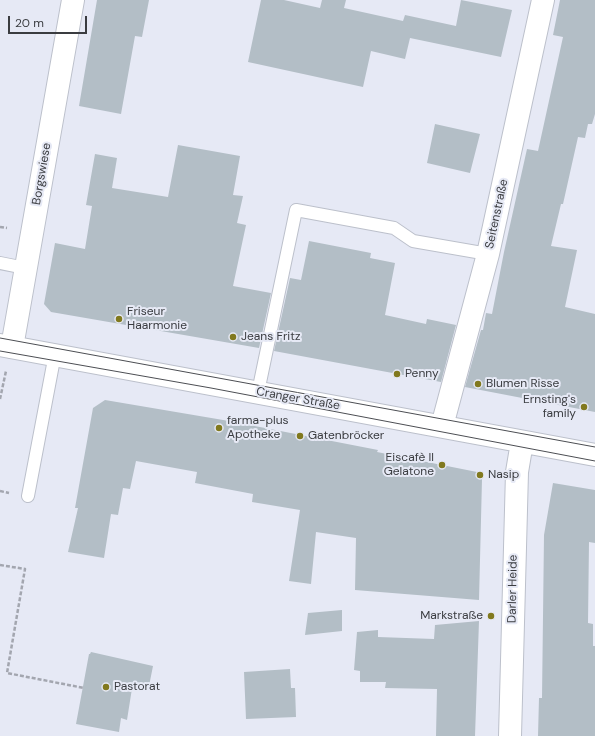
<!DOCTYPE html>
<meta charset="utf-8">
<style>
body{margin:0}
#map{position:relative;width:595px;height:736px;overflow:hidden;background:#e6e9f5;font-family:"DM Sans",sans-serif}
canvas{display:block}
.scale{position:absolute;left:8px;top:16px;width:79px;height:18px;box-sizing:border-box;border:2px solid #3a3c40;border-top:0;padding-left:5px;font-size:12px;line-height:14px;white-space:nowrap;color:#3a3c40;-webkit-text-stroke:3px #e6e9f5;paint-order:stroke}
</style>
<div id="map">
<canvas width="595" height="736"></canvas>
<div class="scale">20 m</div>
</div>
<script>
const c = document.querySelector('canvas').getContext('2d');
c.lineJoin = 'round';
function fillPath(path, color) { c.fillStyle = color; c.fill(path, 'evenodd'); }
const toPath = rows => new Path2D(rows.map(r => 'M' + r).join(''));
function strokePath(path, color, width, dash) { c.strokeStyle = color; c.lineWidth = width; c.lineCap = dash ? 'butt' : 'round'; c.setLineDash(dash || []); c.stroke(path); }
function drawText(font, color, halo, rows, align = 'center') {
  c.font = font + ' "DM Sans",sans-serif'; c.lineWidth = 4; c.setLineDash([]); c.textBaseline = 'middle'; c.strokeStyle = halo; c.fillStyle = color; for (const [text, x, y, turn = 0] of rows) {
    c.save(); c.translate(x, y); c.rotate((+turn || 0) * Math.PI / 180); c.textAlign = isNaN(turn) ? turn : align; if (halo) c.strokeText(text, 0, 0); c.fillText(text, 0, 0); c.restore();
  }
}
const building = toPath([
 [97,0,149,0,142,37,135,36,121,114,79,106],
 [261,0,284,0,320,8,322,0,346,0,344,8,403,21,405,15,456,26,461,0,512,10,501,57,410,38,405,59,371,51,363,87,248,62],
 [560,0,595,0,595,114,592,124,588,124,585,138,578,137,563,204,561,204,551,246,577,250,565,307,595,314,595,412,465,387,481,330,483,330,486,313,492,314,504,252,527,149,538,151,563,37,553,35],
 [435,124,480,134,470,173,427,163],
 [178,145,240,156,233,195,243,196,237,223,246,225,233,286,271,293,259,348,51,312,44,304,55,243,85,249,92,206,86,205,95,154,117,158,112,188,168,197],
 [309,241,371,253,370,258,395,263,385,315,426,324,427,319,456,325,441,382,274,351,290,278,301,280],
 [105,400,229,421,378,450,377,452,477,472,482,479,479,600,355,590,356,538,316,532,311,584,289,581,300,510,252,502,253,494,195,483,197,472,136,461,130,489,123,488,118,515,111,514,104,558,68,552,78,508,75,508,93,408],
 [553,483,595,490,595,543,589,542,588,623,593,624,593,646,595,646,595,736,538,736,539,698,542,698,544,535],
 [342,610,342,631,305,635,308,613],
 [479,621,475,736,436,736,437,689,385,688,386,682,360,682,360,671,354,670,357,632,378,630,378,637,434,639,435,625],
 [91,652,153,666,149,686,133,682,127,720,121,718,119,732,76,724,89,654,90,654],
 [290,669,291,688,295,688,296,717,246,719,244,672]
]);
const path = toPath([
 [0,227,7,228],
 [0,399,6,371],
 [0,491,9,493],
 [0,565,25,569,7,673,84,688]
]);
const lane = toPath([
 [0,263,25,268],
 [258,392,296,210,394,228,413,241,488,254],
 [28,496,55,354]
]);
const street = toPath([
 [12,347,73,0],
 [442,426,488,254,543,0]
]);
const secondary = toPath([
 [0,345,595,455],
 [510,736,517,472,522,442]
]);
const tram = toPath([
 [0,338,595,447],
 [0,351,211,388,595,461]
]);
const markers = [
 [119,319,4,"#81791e"],
 [233,337,4,"#81791e"],
 [397,374,4,"#81791e"],
 [478,384,4,"#81791e"],
 [584,407,4,"#81791e"],
 [219,428,4,"#81791e"],
 [300,436,4,"#81791e"],
 [442,465,4,"#81791e"],
 [480,475,4,"#81791e"],
 [491,616,4,"#81791e"],
 [106,687,4,"#81791e"]
];
const streetNames = [
 ["Borgswiese",42,174,-80],
 ["Seitenstraße",497,214,-78],
 ["Cranger Straße",298,399,10],
 ["Darler Heide",513,589,-89]
];
const poiNames = [
 ["Friseur",127,312],
 ["Haarmonie",127,326],
 ["Jeans Fritz",241,337],
 ["Penny",405,374],
 ["Blumen Risse",486,384],
 ["Ernsting's",576,400,"right"],
 ["family",576,414,"right"],
 ["farma-plus",227,421],
 ["Apotheke",227,435],
 ["Gatenbröcker",308,436],
 ["Eiscafè Il",434,458,"right"],
 ["Gelatone",434,472,"right"],
 ["Nasip",488,475],
 ["Markstraße",483,616,"right"],
 ["Pastorat",114,687]
];
fillPath(building, '#b3bec6');
strokePath(lane, '#bcc0cb', 14);
strokePath(street, '#bcc0cb', 24);
strokePath(secondary, '#bcc0cb', 24);
strokePath(path, '#a3a6af', 2.5, [4, 2]);
strokePath(lane, '#fff', 12);
strokePath(street, '#fff', 22);
strokePath(secondary, '#fff', 22);
strokePath(tram, '#4c4e53', 1);
for (const [x, y, r, color] of markers) { const dot = new Path2D(); dot.arc(x, y, r, 0, 2 * Math.PI); c.fillStyle = color; c.fill(dot); strokePath(dot, '#e6e9f5', 1.5); }
drawText('12px', '#3a3c40', '#e6e9f5', streetNames);
drawText('12px', '#3a3c40', '#e6e9f5', poiNames, 'left');
</script>
